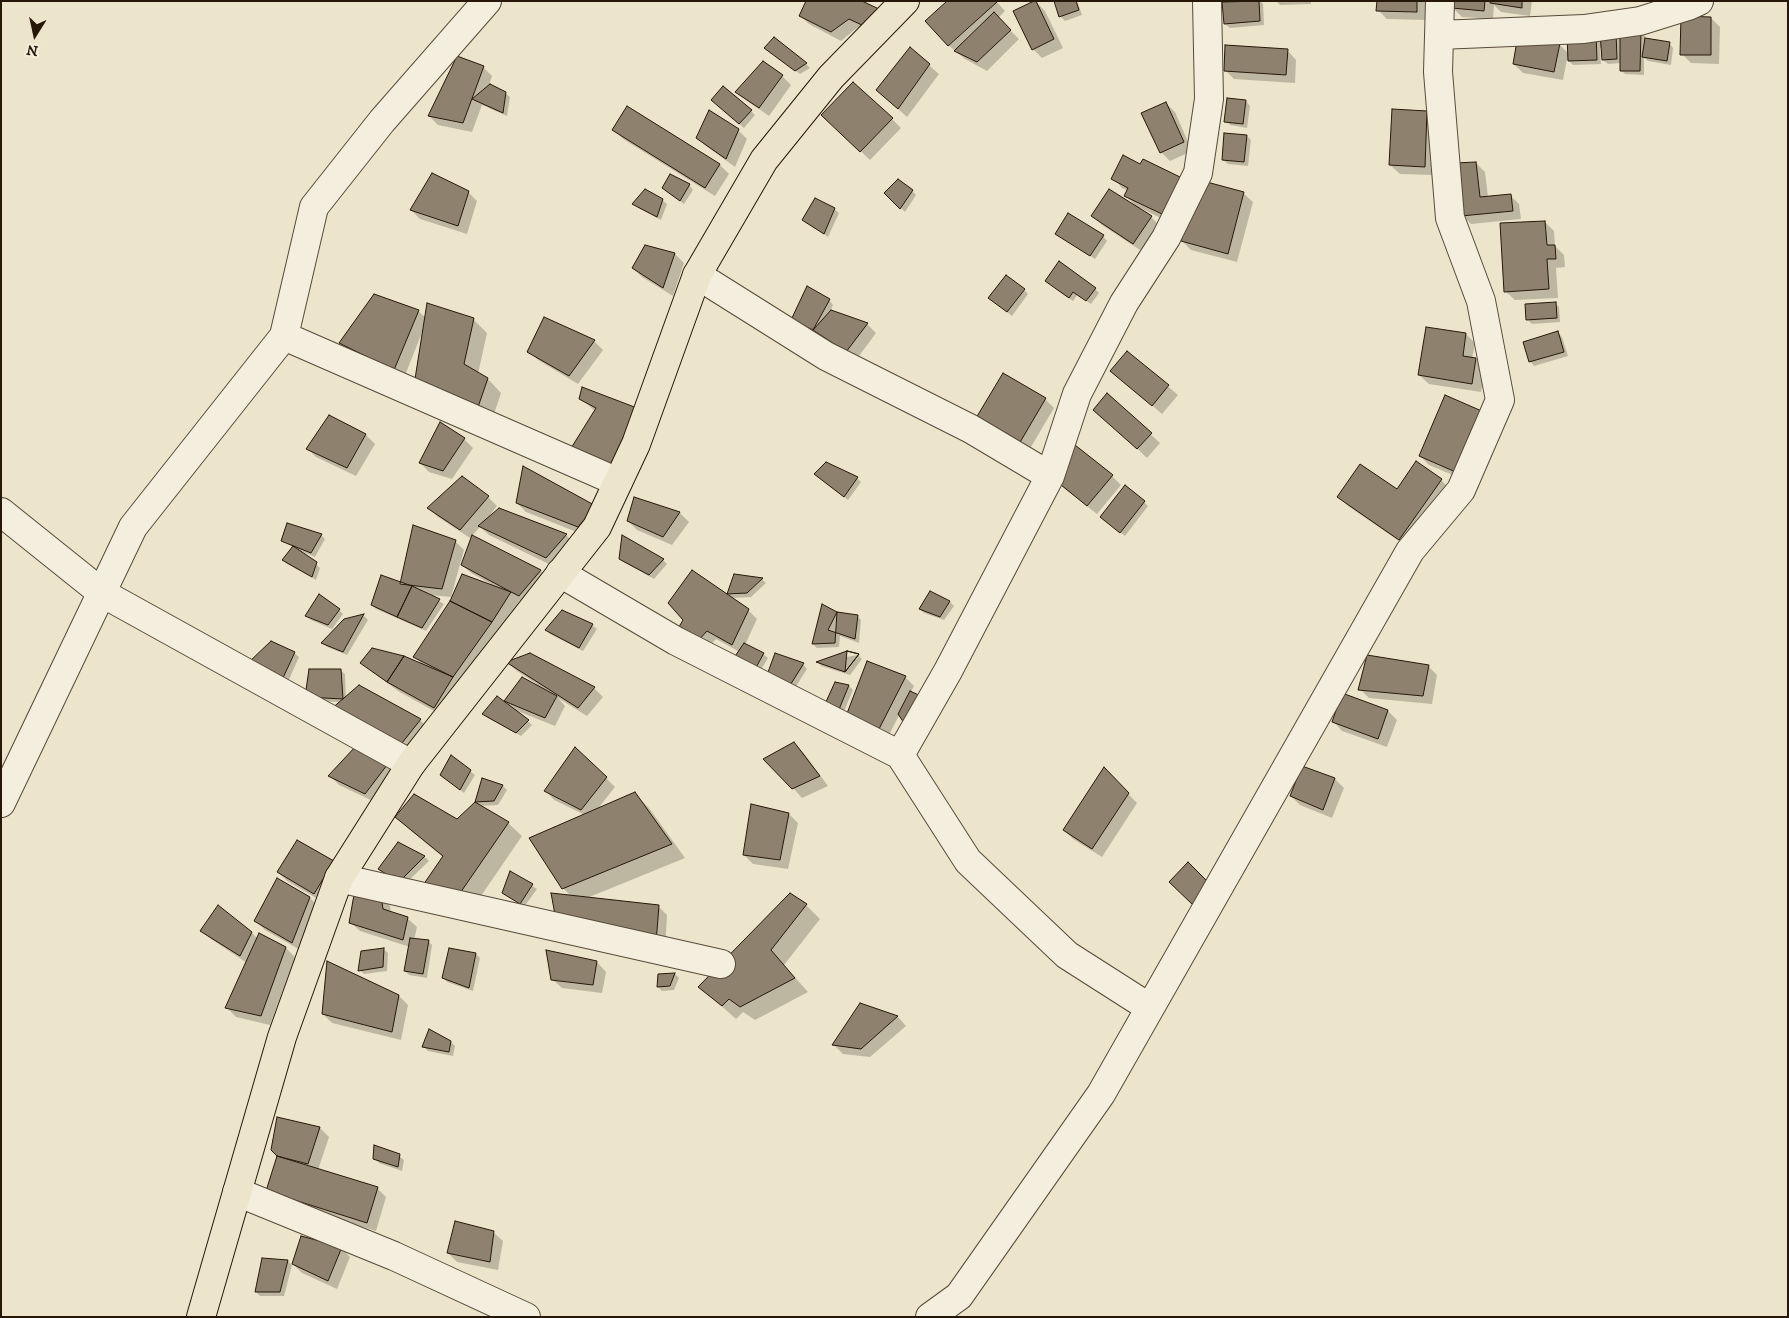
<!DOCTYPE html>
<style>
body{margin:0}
#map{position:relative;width:1789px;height:1318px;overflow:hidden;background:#ede5cb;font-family:"IM FELL DW Pica",serif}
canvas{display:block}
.frame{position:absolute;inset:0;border:2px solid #271709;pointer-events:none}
.north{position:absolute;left:10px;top:10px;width:50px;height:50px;-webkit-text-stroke:4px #f3eedd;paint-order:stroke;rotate:190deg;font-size:14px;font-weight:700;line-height:20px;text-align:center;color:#271709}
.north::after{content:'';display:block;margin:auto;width:18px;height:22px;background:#271709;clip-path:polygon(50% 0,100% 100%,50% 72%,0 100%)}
</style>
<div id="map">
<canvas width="1789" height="1318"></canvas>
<div class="frame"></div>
<div class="north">N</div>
</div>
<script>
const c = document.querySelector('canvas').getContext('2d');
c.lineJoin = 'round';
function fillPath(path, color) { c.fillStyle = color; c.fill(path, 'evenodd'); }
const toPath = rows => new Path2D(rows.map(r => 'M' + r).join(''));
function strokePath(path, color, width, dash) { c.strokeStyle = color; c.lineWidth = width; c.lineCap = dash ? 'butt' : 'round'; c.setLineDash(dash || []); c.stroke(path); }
const shadow = toPath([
 [859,1,874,34,858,27,841,41,809,24,800,15],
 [996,1,1005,11,998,18,1019,39,987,71,965,59,948,45],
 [1055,1,1077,1,1082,15,1065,21,1060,16],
 [1243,1,1260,1,1263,4,1264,25,1230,28,1225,24,1224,3],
 [1276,1,1311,1,1311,4,1280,5],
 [1378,1,1426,1,1425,20,1387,19,1378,10],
 [1453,1,1532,1,1530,16,1501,12,1494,5,1493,19,1462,17,1453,8],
 [1036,2,1045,11,1063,48,1042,58,1033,49],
 [1711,18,1720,27,1719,64,1691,63,1682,54],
 [1641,32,1645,36,1645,39,1669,43,1673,48,1671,65,1648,61,1644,58,1644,75,1625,74,1621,70,1621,63,1608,64,1603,60,1603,48,1600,48,1601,64,1573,65,1567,59,1563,80,1523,73,1514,64,1559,44,1569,54,1568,36,1615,33,1621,39],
 [910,49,939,74,907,117,877,90],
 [1287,50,1296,60,1295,83,1234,79,1225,70],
 [770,52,806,64,810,68,800,74],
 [763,63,782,76,791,85,769,116,746,100,737,91],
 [483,67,492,76,489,85,505,93,510,97,507,116,482,105,472,132,438,125,429,116],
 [1228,99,1246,101,1250,106,1247,128,1230,125,1226,121],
 [1166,103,1175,112,1192,151,1170,161,1161,152],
 [717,105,751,111,755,115,744,128],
 [627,108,720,165,729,174,715,196,623,139,614,130],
 [1427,112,1436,121,1434,175,1400,174,1390,165],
 [892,119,901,128,870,160,832,124],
 [738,130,747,139,735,167,706,146,697,137],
 [1247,136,1251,140,1248,166,1228,164,1223,160],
 [1123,157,1173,224,1136,206,1126,196,1128,191,1122,188,1113,178],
 [1476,163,1485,172,1488,197,1510,195,1519,204,1521,219,1471,224,1462,215],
 [689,185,693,190,684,204,668,192],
 [912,191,916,195,905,212,886,193],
 [468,192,477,201,467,234,420,219,411,210],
 [1243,193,1253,202,1237,262,1191,250,1182,241],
 [662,200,667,204,661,220,638,208,634,204],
 [834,209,839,213,828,237,803,220],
 [1093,216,1151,217,1160,226,1143,252,1102,225],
 [1545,222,1554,231,1555,246,1564,255,1565,267,1556,268,1558,298,1515,300,1505,291],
 [1056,234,1103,236,1107,241,1095,259],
 [646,247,675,254,684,263,673,296,642,277,633,268],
 [1051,285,1095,289,1099,293,1091,304,1077,295,1073,301],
 [1024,290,1028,294,1012,316,994,302],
 [829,300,833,305,830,311,867,324,876,333,856,360,824,339,818,333,797,324],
 [1555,303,1559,307,1560,322,1532,324,1528,320],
 [418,311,426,318,473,319,487,333,478,374,488,379,501,393,491,423,430,393,423,330,404,378,349,352,340,343],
 [1558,333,1562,337,1568,356,1534,366,1530,361],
 [1466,334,1475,343,1472,359,1476,359,1485,368,1481,392,1429,384,1419,375],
 [594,341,603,350,578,384,538,360,529,351],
 [1127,352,1178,395,1162,414,1112,371],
 [1003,374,1045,399,1054,408,1028,452,986,427],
 [1108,395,1160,443,1147,458,1104,418],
 [1446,396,1467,481,1429,465,1420,456],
 [581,399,636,409,595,411],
 [329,417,366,435,375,444,356,476,316,457,307,448],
 [464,439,473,448,452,479,429,472,420,463],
 [1112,476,1121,485,1097,514,1060,485],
 [462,478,488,497,497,506,490,515,491,516,499,509,567,536,575,544,555,567,489,535,480,527,470,538,438,517,429,508],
 [820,478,857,478,861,482,848,500],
 [1441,480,1450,489,1409,548,1348,506,1339,497,1397,491],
 [635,499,680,513,689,522,672,545,637,530,628,521],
 [1144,502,1148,506,1125,536,1106,521],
 [517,503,604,516,587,536,526,512],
 [321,535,325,539,315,557,301,551,320,568,316,580,287,564,283,560,294,548,283,541],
 [473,537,541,571,549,580,529,604,520,600,462,686,443,716,398,691,361,663,424,666,414,656,491,584,471,573,462,564],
 [623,537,663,560,667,564,654,579,625,563,620,559],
 [455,541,464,550,451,597,429,595,444,604,426,631,376,609,372,605,401,584],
 [735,575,762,579,766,583,751,597,731,598,748,610,757,619,745,645,763,654,768,658,758,675,740,652,716,639,706,650,686,640,728,596],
 [931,593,950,602,954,606,944,620,924,613,920,609],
 [339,610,343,614,332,629,311,620,307,616],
 [836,613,857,616,861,620,859,643,840,636,839,647,817,648,813,644],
 [364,616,368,620,347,655,327,647,323,643,345,620],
 [592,625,597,629,583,651,550,634,546,630],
 [294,653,299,657,287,684,254,667],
 [776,654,803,664,807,669,793,691],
 [530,655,594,688,603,697,587,716,558,698,565,706,555,726,515,710,532,725,521,736,488,718,484,714,509,707,510,706,506,701,535,686,537,684,517,671,508,663],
 [858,655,862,659,850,675,821,666,818,662],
 [1428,666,1437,675,1432,704,1369,698,1360,689],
 [340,670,345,674,346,698,420,720,429,729,408,757,341,702,310,701],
 [905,677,914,686,887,739,856,725],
 [836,684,849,686,853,690,842,716,826,718],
 [1343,695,1388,711,1397,720,1387,747,1342,731,1333,721],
 [794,743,803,752,828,786,802,798,793,788],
 [387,766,396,775,375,802,339,785,330,776],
 [470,771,475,775,464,793,441,775],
 [606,778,615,787,596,811,635,794,649,808,685,858,587,898,658,906,667,915,665,951,571,896,563,888,585,815,554,800,546,791],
 [1113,778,1137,803,1102,857,1073,839,1064,830],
 [1335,779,1344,788,1332,818,1300,805,1291,796],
 [483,780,503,786,507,790,498,805,479,806,508,823,522,836,470,912,443,857,410,830,397,817,457,820,477,803],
 [752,805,789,814,798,823,788,869,753,864,744,855],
 [398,843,425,857,429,861,404,885,380,869],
 [333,862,323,902,287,881,278,872],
 [511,872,537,889,524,907,503,893],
 [277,880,310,898,319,907,302,951,265,930,256,921],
 [790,894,806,905,820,919,784,965,808,992,755,1020,743,1012,736,1019,700,987],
 [381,896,390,906,391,913,407,918,417,927,414,940,428,941,432,945,427,978,409,975,405,971,410,947,360,931,350,922],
 [202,930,251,932,258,939,286,948,295,957,270,1025,236,1017,227,1008,247,963,211,939],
 [383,949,388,953,387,971,364,974,360,970],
 [476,954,480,958,473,991,447,982,443,977],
 [597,962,606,972,602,993,562,988,552,979],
 [675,974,679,978,674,990,662,991,658,987,659,975],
 [399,996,408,1005,401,1040,332,1023,323,1014],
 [860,1004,898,1017,906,1026,870,1057,843,1054,834,1045],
 [451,1042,455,1046,453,1056,428,1051,424,1047],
 [278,1119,320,1128,329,1137,318,1170,377,1188,386,1197,376,1231,277,1200,267,1191,278,1155],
 [399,1156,404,1160,402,1171,379,1163,375,1158],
 [493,1232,503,1241,498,1270,457,1262,448,1253],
 [341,1248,350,1257,337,1289,302,1273,293,1264],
 [288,1261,292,1265,284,1296,260,1296,256,1292]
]);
const building = toPath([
 [806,1,862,1,879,9,864,26,849,19,831,32,799,16,806,1],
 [947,1,997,1,997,2,948,46,925,21,947,1],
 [1034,1,1036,1,1054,39,1032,50,1013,11,1034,1],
 [1054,1,1076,1,1079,10,1059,17,1054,1],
 [1259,1,1260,21,1224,24,1222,2,1259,1],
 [1377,1,1417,1,1417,12,1376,11,1377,1],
 [1452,1,1485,1,1484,11,1452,8,1452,1],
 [1490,1,1522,1,1522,8,1490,3,1490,1],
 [994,12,1011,30,977,62,954,51,994,12],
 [1681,16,1711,17,1711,55,1680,55,1681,16],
 [1620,30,1641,31,1640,71,1620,71,1620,30],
 [1616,32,1617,59,1602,60,1600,33,1616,32],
 [1596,34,1597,60,1568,61,1567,35,1596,34],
 [1518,35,1560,43,1554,72,1513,64,1518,35],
 [774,37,807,63,795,71,764,48,774,37],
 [1645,38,1670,42,1667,61,1642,57,1645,38],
 [1225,45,1288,49,1286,75,1224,71,1225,45],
 [910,47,930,64,898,109,876,90,910,47],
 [457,56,484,66,463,123,428,116,457,56],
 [763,61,783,75,759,108,735,92,763,61],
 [853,82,893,118,860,152,821,115,853,82],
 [490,84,506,92,503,113,472,99,490,84],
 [723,86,752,110,739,124,711,100,723,86],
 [1227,98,1246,100,1243,124,1224,122,1227,98],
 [1166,102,1184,142,1160,153,1141,113,1166,102],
 [627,106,720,164,705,188,612,130,627,106],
 [1392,109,1427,111,1425,167,1389,165,1392,109],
 [709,110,739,129,726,159,696,138,709,110],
 [1224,133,1247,135,1244,162,1222,160,1224,133],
 [1123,155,1140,164,1143,159,1182,178,1164,215,1124,196,1128,188,1111,179,1123,155],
 [1476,162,1480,197,1511,194,1513,211,1461,216,1455,163,1476,162],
 [432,173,469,191,458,226,410,210,432,173],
 [670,174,690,184,680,201,662,188,670,174],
 [898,179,913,190,900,209,884,193,898,179],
 [1203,181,1244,192,1228,254,1181,241,1190,206,1197,208,1203,181],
 [645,189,663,199,657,217,632,204,645,189],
 [1109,189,1152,216,1133,244,1091,216,1109,189],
 [815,198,835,208,824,234,802,220,815,198],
 [1068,213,1104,235,1090,256,1055,234,1068,213],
 [1545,221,1547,245,1555,245,1556,259,1547,259,1549,289,1504,292,1500,223,1545,221],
 [645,245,675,253,663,288,632,268,645,245],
 [1059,261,1096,288,1086,301,1073,292,1069,298,1045,281,1059,261],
 [1006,275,1025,289,1007,312,988,298,1006,275],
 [807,286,830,299,813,330,791,320,807,286],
 [374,294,419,310,394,370,339,343,374,294],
 [1556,302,1557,318,1526,320,1525,304,1556,302],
 [427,303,474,318,464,364,488,378,477,410,415,379,427,303],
 [831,310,868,323,846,352,813,330,831,310],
 [544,317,595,340,569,376,527,352,544,317],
 [1426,327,1466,333,1463,356,1476,358,1472,384,1418,375,1426,327],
 [1558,331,1564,352,1529,362,1523,342,1558,331],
 [1127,351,1169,385,1152,406,1110,371,1127,351],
 [1003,373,1046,398,1019,444,976,418,1003,373],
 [582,387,637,408,613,472,568,453,596,408,579,399,582,387],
 [1107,393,1152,433,1137,449,1093,410,1107,393],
 [1445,395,1484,412,1458,473,1419,456,1445,395],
 [329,415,366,434,347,468,306,449,329,415],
 [440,422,465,438,443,471,419,463,440,422],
 [1075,445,1113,475,1087,506,1050,476,1075,445],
 [1416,461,1442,479,1399,540,1337,497,1360,464,1397,489,1416,461],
 [826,462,858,477,844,497,814,474,826,462],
 [523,466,596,506,578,527,516,503,523,466],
 [462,476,489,496,460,530,427,508,462,476],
 [1125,485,1145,501,1120,533,1100,517,1125,485],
 [634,497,680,512,663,537,627,521,634,497],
 [499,508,567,534,546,558,478,526,499,508],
 [287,523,322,534,311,553,281,541,287,523],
 [413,525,456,540,442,589,400,584,413,525],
 [472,535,541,570,519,596,511,592,461,565,472,535],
 [622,535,664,559,649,575,619,559,622,535],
 [293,546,317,562,312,577,282,560,293,546],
 [692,570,749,609,732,645,707,631,697,642,676,632,683,620,668,603,692,570],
 [462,574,511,592,492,622,450,601,462,574],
 [734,574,763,578,747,593,727,594,734,574],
 [381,575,412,586,397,617,371,605,381,575],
 [412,586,440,599,422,628,397,617,412,586],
 [930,591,950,601,940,617,919,609,930,591],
 [319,594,340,609,328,625,305,616,319,594],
 [450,601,492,622,453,677,413,657,450,601],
 [822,604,837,612,835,643,812,644,822,604],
 [562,610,593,624,579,648,545,630,562,610],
 [837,612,858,615,855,639,828,630,837,612],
 [364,614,343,652,321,643,344,619,364,614],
 [271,641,295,652,282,680,248,663,271,641],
 [744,643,764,653,754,671,727,668,744,643],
 [372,648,404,656,387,682,360,663,372,648],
 [847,651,859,654,845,672,847,651],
 [847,651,859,654,845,672,816,662,847,651],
 [530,653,595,687,578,708,506,662,530,653],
 [775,653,804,663,789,687,763,686,775,653],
 [1367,655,1429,665,1423,696,1358,690,1367,655],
 [404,656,453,677,434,708,387,682,404,656],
 [867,661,906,676,878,731,846,716,867,661],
 [309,669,341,669,343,699,305,697,309,669],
 [522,677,557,696,545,718,504,701,522,677],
 [835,682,849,685,838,712,820,715,835,682],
 [359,685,421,719,398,748,330,710,359,685],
 [910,691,923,697,904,723,898,714,910,691],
 [1342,693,1388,710,1378,739,1332,722,1342,693],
 [497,696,529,720,516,733,482,714,497,696],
 [794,742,820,776,792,789,763,759,794,742],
 [356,746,387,765,365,794,328,776,356,746],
 [575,747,607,777,581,810,544,791,575,747],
 [451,755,471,770,460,790,440,775,451,755],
 [1302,766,1335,778,1323,810,1290,796,1302,766],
 [1104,767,1129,793,1092,849,1063,830,1104,767],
 [482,778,503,785,494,801,475,802,482,778],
 [635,792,672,844,562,889,529,838,635,792],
 [414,794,457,819,475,802,509,822,456,899,419,891,443,856,395,817,414,794],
 [751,804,789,813,780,860,743,855,751,804],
 [297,840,334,861,314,894,277,872,297,840],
 [398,842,425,856,399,882,378,869,398,842],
 [1188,862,1211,885,1192,904,1169,882,1188,862],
 [510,871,533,884,520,904,502,893,510,871],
 [277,878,310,897,292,943,254,921,277,878],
 [355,889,381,895,383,909,408,917,403,940,349,923,355,889],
 [551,893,659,905,656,943,556,920,551,893],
 [790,893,807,904,771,950,795,978,740,1007,729,999,722,1006,698,987,790,893],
 [218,905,252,932,240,956,200,931,218,905],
 [259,933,286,947,261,1016,225,1008,259,933],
 [410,938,429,940,423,974,404,971,410,938],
 [384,948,383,967,358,971,361,951,384,948],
 [449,948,476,953,469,988,442,978,449,948],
 [546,950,597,961,593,985,551,980,546,950],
 [327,961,399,995,392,1032,322,1014,327,961],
 [675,973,670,986,657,987,658,974,675,973],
 [860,1003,898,1016,861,1049,832,1045,860,1003],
 [429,1029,451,1041,449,1052,422,1047,429,1029],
 [277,1117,320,1127,308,1164,277,1156,271,1150,277,1117],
 [374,1145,400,1154,398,1167,373,1159,374,1145],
 [277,1156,378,1187,367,1223,266,1191,277,1156],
 [455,1221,494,1231,490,1262,447,1253,455,1221],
 [301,1236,342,1247,328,1281,292,1264,301,1236],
 [262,1258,288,1260,280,1292,255,1292,262,1258]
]);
const minor = toPath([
 [1439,35,1584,29,1640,21,1688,6,1699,1],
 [697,275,826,356,971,429,1050,476],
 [284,336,618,482],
 [1,512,102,593,411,764],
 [560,573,676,641,900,755,968,861,1067,955,1150,1008],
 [900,755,948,671,1050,476,1077,394,1124,303,1166,238,1198,173,1209,99,1207,1],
 [1,803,133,527,284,336,314,207,382,121,487,1],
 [339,878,721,964],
 [237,1192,394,1256,526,1317],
 [930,1317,959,1296,1101,1094,1410,551,1461,490,1500,400,1481,301,1450,218,1438,72,1440,1]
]);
const major = toPath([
 [201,1317,282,1037,339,878,411,764,597,527,636,444,697,275,764,160,831,77,905,1]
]);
fillPath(shadow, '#0003');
fillPath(building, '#8e826e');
strokePath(building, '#271709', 1);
strokePath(minor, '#584a3a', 30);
strokePath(major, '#271709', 30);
strokePath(minor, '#f3eedd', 28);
strokePath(major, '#ede5cb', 28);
</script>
